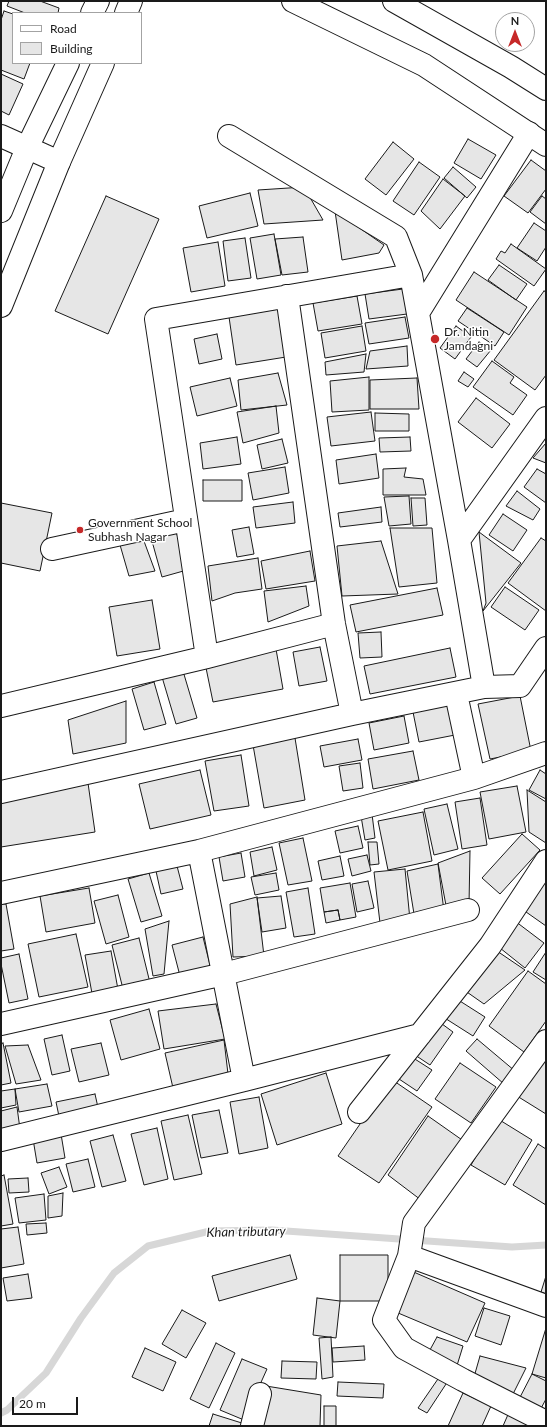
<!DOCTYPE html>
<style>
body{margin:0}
#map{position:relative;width:547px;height:1427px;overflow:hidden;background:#fff;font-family:Lato,sans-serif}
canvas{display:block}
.frame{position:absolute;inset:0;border:2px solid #1a1a1a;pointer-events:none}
.legend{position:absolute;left:12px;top:12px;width:130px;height:52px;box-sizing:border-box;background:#fff;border:1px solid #a3a3a3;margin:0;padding:5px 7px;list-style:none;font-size:12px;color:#1a1a1a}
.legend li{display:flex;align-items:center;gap:8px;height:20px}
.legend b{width:20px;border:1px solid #a3a3a3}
.north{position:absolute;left:495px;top:12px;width:40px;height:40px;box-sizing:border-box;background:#fff;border:1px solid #a3a3a3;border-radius:50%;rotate:0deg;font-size:11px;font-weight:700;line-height:16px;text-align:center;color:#1a1a1a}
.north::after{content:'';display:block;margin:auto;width:14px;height:18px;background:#c62828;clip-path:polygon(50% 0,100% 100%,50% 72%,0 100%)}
.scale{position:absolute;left:12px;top:1397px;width:66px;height:18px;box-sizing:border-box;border:2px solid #1a1a1a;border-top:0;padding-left:5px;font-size:12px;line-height:14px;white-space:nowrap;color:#1a1a1a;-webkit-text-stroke:3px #fff;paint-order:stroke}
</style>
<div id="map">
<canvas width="547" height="1427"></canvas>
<div class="frame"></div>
<ul class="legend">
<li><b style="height:5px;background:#fff"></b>Road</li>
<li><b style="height:11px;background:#e6e6e6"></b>Building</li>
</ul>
<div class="north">N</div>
<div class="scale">20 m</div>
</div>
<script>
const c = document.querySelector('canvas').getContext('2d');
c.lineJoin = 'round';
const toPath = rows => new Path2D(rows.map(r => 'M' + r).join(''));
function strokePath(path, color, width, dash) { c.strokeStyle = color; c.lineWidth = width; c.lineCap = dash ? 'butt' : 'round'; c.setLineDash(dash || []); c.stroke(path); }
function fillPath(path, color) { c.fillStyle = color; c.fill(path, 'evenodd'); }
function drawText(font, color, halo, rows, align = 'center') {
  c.font = font + ' Lato,sans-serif'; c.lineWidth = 3; c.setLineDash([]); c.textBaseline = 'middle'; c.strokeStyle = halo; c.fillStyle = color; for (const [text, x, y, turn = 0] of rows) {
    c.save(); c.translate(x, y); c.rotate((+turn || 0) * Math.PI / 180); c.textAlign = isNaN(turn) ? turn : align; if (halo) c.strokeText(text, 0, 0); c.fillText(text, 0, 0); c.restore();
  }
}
const stream = toPath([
 [1,1413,7,1410,46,1373,81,1318,114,1273,148,1246,210,1231,272,1230,512,1247,546,1245]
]);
const building = toPath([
 [9,1,40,1,59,8,58,13,25,13,7,6,9,1],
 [4,11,13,14,13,63,30,63,24,79,1,70,1,20,4,11],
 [1,74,23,84,9,115,1,111,1,74],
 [468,139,496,155,481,179,454,163,468,139],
 [393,142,414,159,386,195,365,179,393,142],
 [531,160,546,171,546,189,528,213,504,196,531,160],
 [419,162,440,177,414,215,393,201,419,162],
 [453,167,476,187,467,198,444,178,453,167],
 [443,179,465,196,440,229,421,211,443,179],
 [304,187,323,220,264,224,258,190,304,187],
 [250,193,258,226,207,238,199,206,250,193],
 [106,196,159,219,108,334,55,311,106,196],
 [542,196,546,199,546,224,530,212,542,196],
 [335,211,384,245,379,253,342,260,335,211],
 [534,223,546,231,546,247,537,261,517,248,534,223],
 [274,234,281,275,257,279,250,238,274,234],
 [303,237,308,272,282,275,275,239,303,237],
 [245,238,251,278,228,281,223,241,245,238],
 [218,242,225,286,191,292,183,248,218,242],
 [511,244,546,269,534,286,496,259,501,251,505,253,511,244],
 [499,265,527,284,516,300,488,280,499,265],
 [474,272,527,307,509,335,456,300,474,272],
 [403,289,407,314,369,319,365,294,403,289],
 [544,291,546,292,546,375,535,390,494,360,544,291],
 [357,296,362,324,318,331,313,303,357,296],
 [467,308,504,332,495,346,458,321,467,308],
 [278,309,286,357,236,365,229,317,278,309],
 [405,317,409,338,369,344,365,323,405,317],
 [362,326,366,351,325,358,321,333,362,326],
 [456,326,471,337,455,359,440,348,456,326],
 [217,334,222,359,199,364,194,339,217,334],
 [479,342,491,350,477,367,466,359,479,342],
 [407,346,408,366,366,369,370,351,407,346],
 [366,354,364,372,326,375,325,362,366,354],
 [492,361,514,377,510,383,527,395,513,415,473,387,492,361],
 [464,372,474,379,468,387,458,381,464,372],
 [278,373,287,405,241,410,238,380,278,373],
 [369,377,369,410,332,412,330,381,369,377],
 [230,378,237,406,197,416,190,387,230,378],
 [417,378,419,409,370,409,370,380,417,378],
 [476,398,510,424,492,448,458,422,476,398],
 [276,406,279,433,243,443,237,412,276,406],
 [371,412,375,441,331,446,327,417,371,412],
 [375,413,409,414,409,431,375,431,375,413],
 [237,437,241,464,203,469,200,443,237,437],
 [410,437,411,451,380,452,379,438,410,437],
 [282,439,288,463,262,469,257,445,282,439],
 [546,443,546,463,533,458,546,443],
 [376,454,379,478,339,484,336,460,376,454],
 [285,467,289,493,253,500,248,473,285,467],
 [406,468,404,477,423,479,426,495,383,495,383,469,406,468],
 [537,469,546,474,546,503,524,487,537,469],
 [203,480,242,480,242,501,203,501,203,480],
 [517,491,540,509,533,520,506,506,517,491],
 [409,496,411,524,389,526,384,497,409,496],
 [411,498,425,498,427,525,413,526,411,498],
 [293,502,295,523,256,528,253,507,293,502],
 [1,503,52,513,40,571,1,563,1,503],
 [381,507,382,522,340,527,338,513,381,507],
 [503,514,527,530,513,551,489,535,503,514],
 [175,527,187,570,162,577,150,534,175,527],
 [249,527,254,554,237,557,232,530,249,527],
 [390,528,432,528,437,583,399,587,390,528],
 [479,532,521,563,483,611,486,603,479,532],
 [141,533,155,571,129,576,118,538,141,533],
 [541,538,546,541,546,611,508,583,541,538],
 [381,541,398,594,342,596,337,546,381,541],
 [310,551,315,581,266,589,261,561,310,551],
 [258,558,262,589,235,593,212,601,208,566,258,558],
 [306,586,309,606,268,622,264,591,306,586],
 [505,587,539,610,525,630,491,607,505,587],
 [437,588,443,615,356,632,350,605,437,588],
 [152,600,160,649,117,656,109,607,152,600],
 [381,632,382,657,360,658,358,633,381,632],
 [320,647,327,681,299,686,293,652,320,647],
 [450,648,456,677,370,694,364,666,450,648],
 [276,649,283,689,213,702,205,663,276,649],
 [183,671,197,718,176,724,162,677,183,671],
 [154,682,166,724,144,730,132,689,154,682],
 [520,696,531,751,490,759,478,704,520,696],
 [126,701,126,743,73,754,68,720,126,701],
 [449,705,455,735,419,742,413,712,449,705],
 [404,716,409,743,374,750,369,723,404,716],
 [295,738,305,800,264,808,253,745,295,738],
 [358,739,362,760,324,767,320,746,358,739],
 [413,751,419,780,373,789,368,759,413,751],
 [241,755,249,806,214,811,205,761,241,755],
 [360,763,363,788,343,791,339,766,360,763],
 [200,770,211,815,150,829,139,784,200,770],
 [540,770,546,774,546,799,529,790,540,770],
 [88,783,95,832,1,847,1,797,88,783],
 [517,786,526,832,489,839,480,792,517,786],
 [527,790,546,802,546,843,529,832,527,790],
 [480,798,487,845,462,849,455,802,480,798],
 [447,804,458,849,434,855,424,809,447,804],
 [423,812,432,861,388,870,378,821,423,812],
 [372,814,375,838,365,840,361,816,372,814],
 [358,826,363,848,340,853,335,831,358,826],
 [522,834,540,850,500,894,482,878,522,834],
 [303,838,312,881,288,885,279,843,303,838],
 [368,842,377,842,379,864,370,865,368,842],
 [272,847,277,870,254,876,250,852,272,847],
 [470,851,469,905,448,916,438,863,470,851],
 [241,853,245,877,223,881,219,857,241,853],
 [367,855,371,871,352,876,348,859,367,855],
 [340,856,344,876,322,880,318,861,340,856],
 [438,864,444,911,415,920,407,871,438,864],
 [177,866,183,889,161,894,156,871,177,866],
 [405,869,410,920,380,923,374,872,405,869],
 [546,870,546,926,519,907,546,870],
 [149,873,162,916,141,922,128,879,149,873],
 [276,873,279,890,255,895,251,877,276,873],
 [368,881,374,908,357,912,352,884,368,881],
 [350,883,356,917,340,920,338,910,324,912,320,888,350,883],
 [89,888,95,923,46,932,40,896,89,888],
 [308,888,315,934,294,937,286,892,308,888],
 [118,895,129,937,106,944,94,901,118,895],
 [281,896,286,928,262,932,257,898,281,896],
 [257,897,264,956,233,957,230,904,257,897],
 [1,904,6,904,14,949,1,951,1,904],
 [338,910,340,920,326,923,324,912,338,910],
 [511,918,544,943,525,968,495,944,511,918],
 [169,921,164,974,153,976,145,929,169,921],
 [76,934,88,987,39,997,28,944,76,934],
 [203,937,211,969,180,976,172,945,203,937],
 [139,938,151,987,124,993,112,945,139,938],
 [494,949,525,970,484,1004,464,990,494,949],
 [111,951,119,995,93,999,85,955,111,951],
 [546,952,546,980,533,972,546,952],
 [19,954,28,999,9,1003,1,964,1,958,19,954],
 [528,971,546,984,546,1021,524,1052,489,1026,528,971],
 [452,996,485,1017,473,1036,440,1015,452,996],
 [216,1004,225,1039,164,1049,158,1011,216,1004],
 [149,1009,160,1049,121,1060,110,1020,149,1009],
 [438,1021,453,1032,430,1065,415,1055,438,1021],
 [62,1035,70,1071,52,1075,44,1039,62,1035],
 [477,1039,515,1071,504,1084,466,1051,477,1039],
 [224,1040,228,1074,173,1088,165,1053,224,1040],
 [3,1043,11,1083,1,1085,1,1044,3,1043],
 [101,1043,109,1075,79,1082,71,1049,101,1043],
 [28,1045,41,1080,16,1084,5,1046,28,1045],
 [407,1054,432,1070,417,1091,393,1075,407,1054],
 [546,1055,546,1114,517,1096,546,1055],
 [460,1063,496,1087,471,1123,435,1099,460,1063],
 [326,1073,342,1124,277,1145,261,1094,326,1073],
 [391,1079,432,1107,379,1183,338,1156,391,1079],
 [47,1084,52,1106,19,1112,15,1089,47,1084],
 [15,1089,16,1105,1,1108,1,1091,15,1089],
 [95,1094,99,1112,60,1121,56,1102,95,1094],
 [259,1097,268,1148,239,1154,230,1102,259,1097],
 [17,1107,20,1129,1,1134,1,1111,17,1107],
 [219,1110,228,1153,201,1158,192,1115,219,1110],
 [188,1115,202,1174,174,1180,161,1121,188,1115],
 [428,1116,465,1142,421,1200,388,1175,428,1116],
 [498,1119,532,1140,505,1185,471,1165,498,1119],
 [157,1128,168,1179,144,1185,131,1134,157,1128],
 [61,1134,65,1158,37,1163,33,1139,61,1134],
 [113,1135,126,1181,102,1187,90,1141,113,1135],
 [538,1144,546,1149,546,1205,513,1185,538,1144],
 [88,1159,95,1187,73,1192,66,1164,88,1159],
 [59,1167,67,1187,49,1194,41,1173,59,1167],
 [4,1175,13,1224,1,1226,1,1176,4,1175],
 [28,1178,29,1192,9,1193,8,1179,28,1178],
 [63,1193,62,1216,48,1218,48,1196,63,1193],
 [44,1194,46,1220,19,1223,15,1198,44,1194],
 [46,1223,47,1233,27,1235,26,1224,46,1223],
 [18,1227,24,1264,1,1268,1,1229,18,1227],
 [290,1255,297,1279,219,1301,212,1276,290,1255],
 [340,1255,388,1255,388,1301,340,1301,340,1255],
 [409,1270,485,1303,467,1342,391,1310,409,1270],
 [28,1274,32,1298,7,1301,3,1278,28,1274],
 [546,1276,546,1294,541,1292,546,1276],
 [317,1298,340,1301,336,1338,313,1335,317,1298],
 [484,1308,510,1316,501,1345,475,1336,484,1308],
 [182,1310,206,1323,186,1358,162,1344,182,1310],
 [546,1328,546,1378,532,1374,546,1328],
 [331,1337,333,1377,322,1379,319,1338,331,1337],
 [437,1337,463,1346,455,1372,425,1359,437,1337],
 [216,1343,235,1353,209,1408,190,1399,216,1343],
 [364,1346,365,1360,333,1362,332,1348,364,1346],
 [145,1348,176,1362,163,1391,132,1377,145,1348],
 [480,1356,526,1368,510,1400,472,1384,480,1356],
 [242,1359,267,1369,244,1420,220,1410,242,1359],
 [282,1361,317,1362,316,1379,281,1378,282,1361],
 [532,1374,546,1381,546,1399,538,1414,517,1403,532,1374],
 [440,1376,448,1381,427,1413,418,1408,440,1376],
 [338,1382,384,1384,383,1398,337,1396,338,1382],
 [266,1386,321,1395,320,1426,256,1426,266,1386],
 [463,1393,491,1406,482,1426,448,1426,463,1393],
 [324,1406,336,1406,336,1426,324,1426,324,1406],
 [510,1410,536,1426,503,1426,510,1410],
 [213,1414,245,1424,245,1426,209,1426,213,1414]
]);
const minor = toPath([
 [1,136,59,162],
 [229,136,396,237,411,275,459,540,484,687],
 [287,296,334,624,352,714],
 [418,313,529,133],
 [459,540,546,418],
 [52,549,186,520],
 [207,657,156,319,411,275],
 [1,706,207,657,334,624],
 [474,778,546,753],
 [1,792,352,714,484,687,520,686,546,648],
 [1,893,199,851,474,778,456,694],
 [1,1024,224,974,468,910],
 [546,1041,414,1223,409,1256,384,1320,404,1348,463,1380,546,1422],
 [244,1080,420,1035],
 [359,1112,490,946,546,861],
 [1,1140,244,1080,199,851],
 [409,1256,546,1306],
 [252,1426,260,1394]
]);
const major = toPath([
 [293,1,424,65,546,145],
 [394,1,511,67,546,89],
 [92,13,98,1],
 [126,13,131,1],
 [1,211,27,148,68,63],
 [1,306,59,162,103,63]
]);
const markers = [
 [435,339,5,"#c62828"],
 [80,530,4,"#c62828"]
];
const poiNames = [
 ["Dr. Nitin",444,332],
 ["Jamdagni",444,346],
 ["Government School",88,523],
 ["Subhash Nagar",88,537]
];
const waterNames = [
 ["Khan tributary",246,1232,-1]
];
strokePath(stream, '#d7d7d7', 7);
fillPath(building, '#e6e6e6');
strokePath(building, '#1a1a1a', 1);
strokePath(minor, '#1a1a1a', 24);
strokePath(major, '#1a1a1a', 24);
strokePath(minor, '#fff', 22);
strokePath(major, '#fff', 22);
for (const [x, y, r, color] of markers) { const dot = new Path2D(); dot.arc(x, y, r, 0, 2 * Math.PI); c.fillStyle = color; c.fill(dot); strokePath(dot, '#fff', 1.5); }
drawText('12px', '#1a1a1a', '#fff', poiNames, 'left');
drawText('italic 13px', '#1a1a1a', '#fff', waterNames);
</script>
